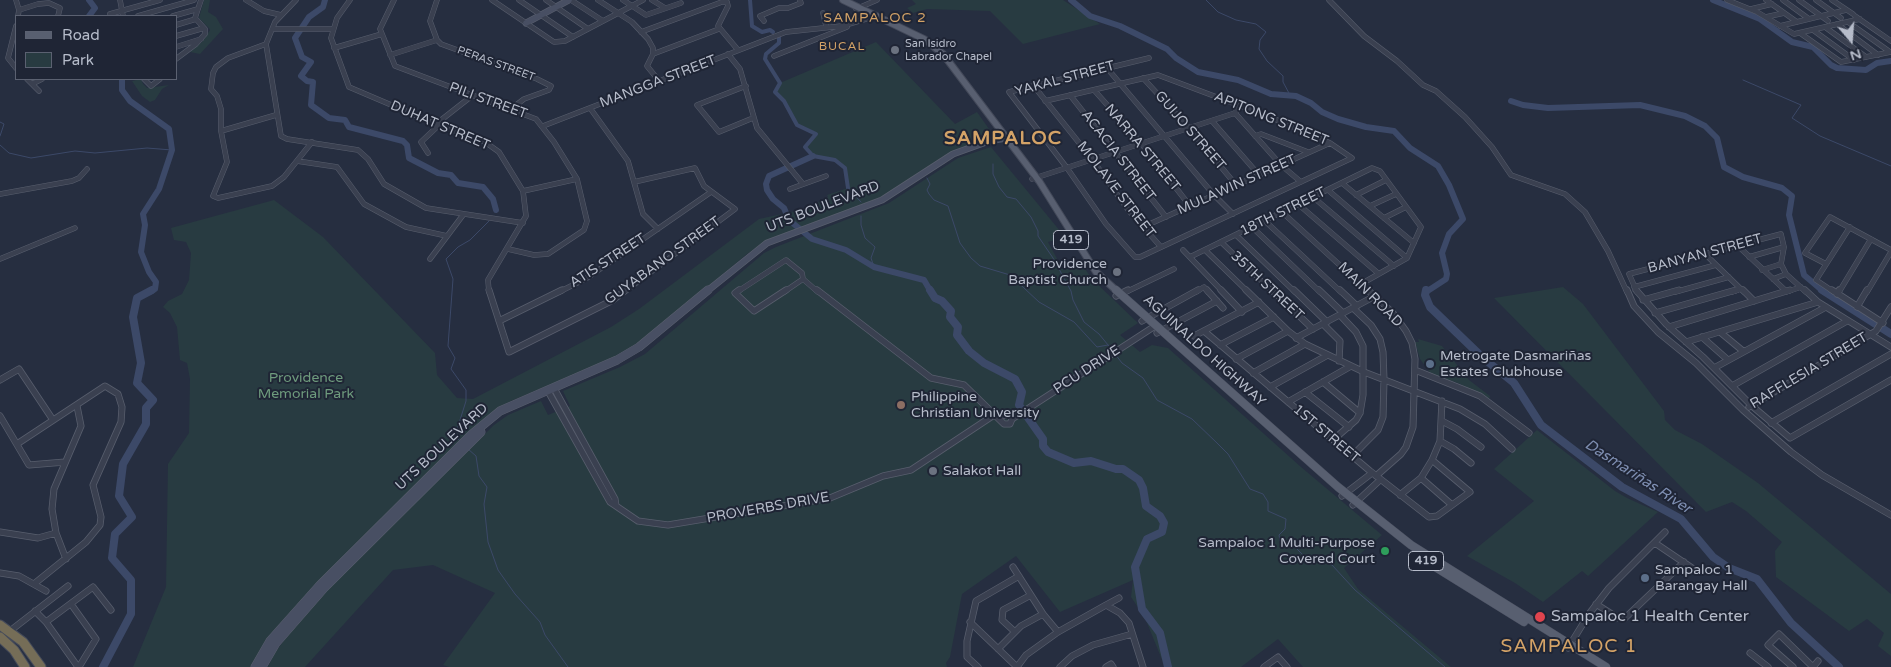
<!DOCTYPE html>
<meta charset="utf-8">
<style>
body{margin:0}
#map{position:relative;width:1891px;height:667px;overflow:hidden;background:#262e40;font-family:"Varela Round",sans-serif}
canvas{display:block}
.legend{position:absolute;left:15px;top:15px;width:162px;height:65px;box-sizing:border-box;background:#1f2535;border:1px solid #5b6171;margin:0;padding:6px 9px;list-style:none;font-size:15px;color:#b6bcca}
.legend li{display:flex;align-items:center;gap:10px;height:25px}
.legend b{width:25px;border:1px solid #5b6171}
.north{position:absolute;left:1826px;top:15px;width:50px;height:50px;-webkit-text-stroke:4px #1f2535;paint-order:stroke;rotate:162deg;font-size:14px;font-weight:700;line-height:20px;text-align:center;color:#b6bcca}
.north::after{content:'';display:block;margin:auto;width:18px;height:22px;background:#b6bcca;clip-path:polygon(50% 0,100% 100%,50% 72%,0 100%)}
</style>
<div id="map">
<canvas width="1891" height="667"></canvas>
<ul class="legend">
<li><b style="height:6px;background:#585f70"></b>Road</li>
<li><b style="height:14px;background:#283b41"></b>Park</li>
</ul>
<div class="north">N</div>
</div>
<script>
const c = document.querySelector('canvas').getContext('2d');
c.lineJoin = 'round';
function fillPath(path, color) { c.fillStyle = color; c.fill(path, 'evenodd'); }
const toPath = rows => new Path2D(rows.map(r => 'M' + r).join(''));
function strokePath(path, color, width, dash) { c.strokeStyle = color; c.lineWidth = width; c.lineCap = dash ? 'butt' : 'round'; c.setLineDash(dash || []); c.stroke(path); }
function drawText(font, color, halo, rows, align = 'center') {
  c.font = font + ' "Varela Round",sans-serif'; c.lineWidth = 4; c.setLineDash([]); c.textBaseline = 'middle'; c.strokeStyle = halo; c.fillStyle = color; for (const [text, x, y, turn = 0] of rows) {
    c.save(); c.translate(x, y); c.rotate((+turn || 0) * Math.PI / 180); c.textAlign = isNaN(turn) ? turn : align; if (halo) c.strokeText(text, 0, 0); c.fillText(text, 0, 0); c.restore();
  }
}
const green = toPath([
 [204,0,210,0,208,12,216,17,223,29,200,54,190,52,203,41,210,30,209,28,199,18],
 [912,0,1063,0,1100,24,1023,44,990,11,927,9,913,13,907,8,916,4],
 [876,42,955,124,977,112,994,136,944,156,884,196,765,242,747,254,642,342,615,358,511,401,496,410,469,432,317,583,266,640,251,667,133,667,166,587,168,464,189,433,190,379,187,363,180,360,177,327,170,313,163,307,168,301,182,294,189,280,191,253,186,242,174,240,171,228,274,200,323,237,435,353,437,375,457,398,473,399,611,327,639,309,759,219,805,209,828,197,827,195,848,188,848,178,845,168,835,160,813,156,805,147,815,134,797,125,784,101,775,92,780,83],
 [141,79,143,84,147,88,169,85,162,89,155,100,150,102,142,96,132,81],
 [991,147,1065,237,1048,242,1062,268,1081,263,1092,279,1138,323,1120,335,1140,352,1152,345,1168,348,1301,467,1382,535,1344,568,1358,589,1451,667,1303,667,1278,639,1241,667,1165,667,1145,618,1131,597,1133,580,1060,612,1016,556,962,594,950,657,946,663,947,667,449,667,443,665,495,593,433,565,393,570,305,667,268,667,274,654,290,632,328,590,494,425,508,415,541,401,548,415,570,406,563,391,620,367,645,354,764,253,776,247,889,203,958,158],
 [1563,287,1583,304,1664,411,1665,420,1675,430,1702,444,1758,483,1891,594,1891,656,1878,646,1884,633,1867,619,1849,631,1776,577,1775,551,1782,542,1746,511,1732,502,1706,512,1494,298],
 [1418,339,1442,346,1469,380,1490,396,1489,399,1458,383,1431,374,1420,359,1415,342,1419,342],
 [1537,430,1615,491,1627,498,1658,512,1588,576,1582,571,1543,602,1515,583,1467,556,1534,501,1494,469]
]);
const stream = toPath([
 [1206,0,1218,12,1236,20,1256,24,1266,32,1260,40,1259,49,1267,61,1283,76,1283,82,1290,95],
 [1743,80,1801,105,1792,118,1820,136,1891,166],
 [0,122,4,124,0,136],
 [0,145,9,153,31,158,75,151,95,153,147,148,172,150],
 [993,164,993,174,999,187,1007,197,1016,199,1031,217,1038,231,1038,236,1053,258,1071,291,1073,300,1084,322,1099,334,1113,351],
 [927,178,930,184,927,190,929,194,934,200,948,206,960,243,971,258,980,266,1010,275,1039,302,1074,322,1097,347,1108,345],
 [848,188,861,202],
 [861,216,861,225,865,238,875,247,871,258,874,267],
 [1115,354,1122,363,1143,378,1157,400,1192,419,1217,443,1228,454,1250,489,1263,494,1268,502,1268,511,1286,519,1285,529,1279,535,1280,541,1293,545,1303,555,1314,560,1323,560,1332,565,1355,590,1445,667],
 [460,441,455,436,466,401,466,390,451,369,455,358,448,346,453,279,446,259,458,247,470,240,489,221],
 [468,449,476,456,479,476,487,487,484,504,488,542,498,570,515,594,540,622,545,635,568,667]
]);
const canal = toPath([
 [750,0,752,26,762,32,770,30,773,32],
 [779,37,779,43,766,54,765,59,780,83,775,92,784,101,797,125,816,134,805,147,813,156,835,160,845,168,848,188]
]);
const riverFar1 = toPath([
 [89,0,95,8,89,16],
 [325,0,323,7,309,17,295,38,302,57,311,62,301,76,307,81,313,82,311,105,329,118,345,120,349,127,403,141,407,145,409,158,438,173,451,175,458,183,483,187,493,199,496,210],
 [1071,0,1090,16,1120,26,1167,49,1176,58,1198,72,1238,80,1271,94,1296,96,1311,103,1322,112,1338,119,1366,127,1394,131,1410,148,1438,166,1449,185,1463,219,1449,234,1442,253,1447,274,1446,279,1426,292],
 [1713,0,1760,19,1792,42,1813,47,1831,65,1837,68,1866,70,1877,63,1891,61],
 [122,79,122,90,130,101,169,129,172,150,159,189,143,214,145,225,141,252,149,272,156,282,155,289,150,292],
 [1511,101,1523,105,1548,108,1640,105,1685,116,1705,126,1717,138,1724,167,1743,177,1782,188,1792,196,1789,215,1804,275,1824,292],
 [813,156,769,176,766,184,767,190,773,199,784,208,789,220,812,239,846,250,874,267,924,280,931,292]
]);
const river = toPath([
 [930,290,935,298,942,301,951,311,950,317,958,327,957,335,969,351,984,363,1015,379,1022,392,1019,405,1043,439,1043,446,1048,452,1074,463,1091,461,1116,469,1123,469,1139,480,1143,488,1146,506,1160,516,1164,523,1162,532,1147,539,1135,567,1142,609,1160,633,1168,667],
 [1426,290,1425,295,1430,307,1482,357,1514,383,1541,425,1622,487,1681,519,1713,557,1729,568,1757,579,1791,623,1839,667],
 [1822,290,1891,334],
 [103,667,131,614,131,580,112,558,115,534,132,517,119,496,123,464,146,424,146,408,153,400,137,383,141,363,133,317,137,298,152,290]
]);
const streetFar1 = toPath([
 [16,0,19,10,18,16],
 [120,0,123,16],
 [246,0,264,11,281,15],
 [296,0,275,22,266,44,281,136,287,139,358,150,368,159,384,184,426,208,523,223],
 [350,0,337,18,331,38,349,87,436,124,485,142,499,152,523,191,526,216,488,280,489,292],
 [394,0,380,29,395,66,536,119,554,142,577,179,587,221,584,230,548,254,534,255,508,249],
 [437,0,430,21,437,40,441,44,537,79,551,86,549,90,524,99,511,109],
 [492,0,554,42,565,41,643,0],
 [519,0,573,37],
 [546,0,588,29],
 [571,0,603,21],
 [598,0,632,22,648,39,653,48,653,54,647,66,660,82],
 [623,0,646,15,681,3],
 [652,0,665,8],
 [1329,0,1364,36,1397,61,1423,85,1436,91,1465,117,1492,147,1511,175,1565,194,1585,212,1608,251,1627,292],
 [1727,0,1757,12,1794,34,1860,19],
 [1766,0,1797,22],
 [1783,0,1809,19],
 [1799,0,1828,21],
 [1816,0,1841,18],
 [1832,0,1853,14],
 [856,9,877,0],
 [1751,9,1772,4],
 [19,10,38,4,49,3,60,8,58,16],
 [823,13,826,26],
 [110,14,160,0],
 [138,16,194,0],
 [173,16,198,9],
 [1855,16,1891,41],
 [1766,17,1784,13],
 [764,21,760,16,779,8,788,8,801,3,800,0],
 [1848,22,1890,52],
 [1837,24,1878,55],
 [176,25,196,19],
 [16,26,8,58,16,68],
 [1780,26,1846,10],
 [1825,27,1866,57],
 [273,29,332,29],
 [1813,30,1854,60],
 [641,32,722,2,727,2,728,6,718,26,738,50],
 [1800,33,1841,62,1891,52],
 [176,36,204,28],
 [266,44,228,58,216,67,213,73,211,89,217,96,221,109,221,131,227,162,213,196,218,198,272,186,284,177,312,142],
 [176,47,201,39],
 [334,48,382,34],
 [653,54,719,29],
 [728,54,740,69,757,128,803,184],
 [390,55,437,40],
 [774,56,847,27],
 [176,59,196,44,205,34,205,29,195,18,201,0],
 [1107,68,1214,195,1233,214],
 [1143,78,1189,128,1236,185],
 [27,79,39,91],
 [144,79,151,86,160,79],
 [32,84,42,79],
 [1033,85,1092,159,1129,211,1161,247],
 [746,86,697,105,719,132,753,118],
 [1094,90,1141,143,1190,206],
 [1070,95,1166,217],
 [1045,101,1158,75,1270,117,1330,143,1352,158,1140,257,1135,257,1106,224,1067,168,1009,92,1149,58],
 [590,108,628,161,643,214,658,229],
 [1235,113,1281,165,1301,182],
 [1212,121,1259,175],
 [436,124,473,95],
 [543,126,786,32,842,26,876,16],
 [221,131,276,115],
 [1255,136,1261,134,1308,152],
 [428,153,421,142,439,125],
 [297,161,337,167,364,204,406,227,447,236],
 [1032,179,1235,113,1240,106],
 [1342,183,1414,243],
 [790,189,826,176],
 [1328,190,1407,258],
 [523,191,577,179],
 [0,194,72,181,79,178,87,169],
 [1356,195,1386,180],
 [1313,197,1394,266],
 [1298,204,1379,274],
 [1370,206,1396,194],
 [1282,212,1369,292],
 [1384,218,1406,207],
 [1265,221,1341,292],
 [1143,227,1330,143],
 [1252,227,1320,292],
 [1236,235,1295,292],
 [1221,242,1273,292],
 [1737,245,1786,291],
 [1183,250,1223,292],
 [1205,250,1248,292],
 [1705,254,1744,292],
 [1190,257,1372,168,1380,171,1421,227,1407,258,1361,284],
 [1749,257,1784,247],
 [0,259,75,228],
 [430,259,463,215],
 [1826,264,1805,253,1830,217,1891,250],
 [1762,270,1781,264],
 [803,279,818,292],
 [1773,279,1786,274],
 [1634,287,1716,265],
 [559,292,587,278,711,192],
 [624,292,735,209,704,186,695,168,634,182],
 [737,292,786,260,802,273,803,279],
 [784,292,803,279],
 [1126,292,1174,269],
 [1196,292,1204,287,1208,292],
 [1637,292,1629,274,1781,234,1784,247,1781,264,1786,274,1806,292],
 [1675,292,1729,277],
 [1732,292,1741,289],
 [1786,292,1801,287],
 [1834,292,1816,280,1850,227],
 [1839,292,1871,239],
 [1867,292,1891,252]
]);
const street = toPath([
 [489,290,509,352,613,300,626,290],
 [739,290,735,293,754,311,786,290],
 [817,290,931,378,964,385,1004,424,1010,424,1012,419],
 [1207,290,1223,308],
 [1221,290,1242,312],
 [1246,290,1288,331,1305,344,1364,372,1460,409,1485,424,1512,449],
 [1272,290,1313,329],
 [1294,290,1327,322],
 [1319,290,1343,313],
 [1340,290,1357,306],
 [1368,290,1393,313,1406,331,1412,343,1415,359,1413,427,1406,447,1401,454,1376,476],
 [1627,290,1634,306,1658,332,1696,363,1743,410,1791,452,1822,475,1891,515],
 [1636,290,1666,324,1703,357,1752,406,1790,438,1891,380],
 [1743,290,1754,301],
 [1805,290,1818,302,1891,347],
 [1832,290,1883,323],
 [1837,294,1839,290],
 [1116,296,1128,290],
 [1643,300,1679,290],
 [1857,307,1867,290],
 [1655,313,1736,290],
 [499,321,562,290],
 [1142,321,1198,290],
 [1323,324,1340,341,1339,361],
 [1669,327,1790,290],
 [1204,331,1370,471,1429,517,1437,516,1470,492,1432,460],
 [1720,332,1743,351],
 [1157,333,1217,301],
 [1194,336,1259,302],
 [1702,337,1728,360],
 [1296,338,1375,296],
 [1686,342,1818,302],
 [1220,345,1274,317],
 [1236,359,1288,331],
 [1714,368,1826,307],
 [1415,370,1480,396,1529,433],
 [1253,373,1305,344],
 [0,380,19,369,53,420],
 [1323,382,1360,413],
 [1732,386,1847,321],
 [1270,387,1326,356],
 [550,389,555,390,615,499,616,506,610,502,549,393,550,389],
 [1305,392,1349,427],
 [1288,402,1351,366],
 [1749,407,1876,331,1891,307],
 [0,416,29,465,65,462],
 [996,416,1015,415],
 [1012,419,1155,326],
 [1442,421,1457,429,1481,447],
 [1771,423,1891,354],
 [1333,440,1356,420,1360,413,1363,395,1363,346,1356,332,1340,315],
 [1440,441,1454,449,1471,463],
 [17,444,105,386,118,394,122,407,121,422,93,485,101,517,100,525,86,542,34,584],
 [1352,456,1378,430,1383,417,1384,380,1383,352,1380,339,1371,325,1353,308],
 [1421,478,1452,505],
 [1400,495,1421,478,1432,460,1440,441,1442,401],
 [1342,496,1372,473],
 [1353,505,1380,480],
 [616,506,638,521,668,525,830,498,883,476,911,470,994,415],
 [0,532,38,538,56,533],
 [1655,543,1695,570],
 [66,559,56,533,52,509,54,489,81,426,77,406],
 [1013,567,1043,614,1058,632],
 [0,573,19,576,46,591],
 [71,604,96,639,79,667],
 [1596,604,1618,618,1625,618,1684,562],
 [1106,605,1119,598],
 [35,611,46,622,78,667],
 [46,622,93,587,111,610],
 [970,622,1017,667],
 [10,631,68,586],
 [1014,631,1002,620,1003,610,1031,595],
 [1568,648,1589,614,1609,588,1665,532],
 [998,649,1021,626,1043,614],
 [1750,653,1768,667],
 [978,667,967,657,967,641,976,601,1019,576],
 [1017,667,1026,655,1058,632,1106,605,1120,613,1129,623,1143,667],
 [1060,667,1072,656,1093,645,1132,634],
 [1106,667,1111,664,1113,667],
 [1264,667,1278,657,1287,667],
 [1793,667,1768,645,1779,634,1813,667,1818,661]
]);
const secondaryFar1 = toPath([
 [526,23,569,0],
 [706,292,767,243,882,200,953,154,989,141,1006,138]
]);
const secondary = toPath([
 [255,667,270,641,320,585,472,434,500,411,617,360,639,347,708,290],
 [262,667,276,643,324,588,481,432]
]);
const primaryFar1 = toPath([
 [843,0,924,39,943,54,1039,181,1096,272,1118,292]
]);
const primary = toPath([
 [1116,290,1338,487,1411,545,1606,667],
 [1424,560,1524,622]
]);
const highway = toPath([
 [0,625,23,642,41,667],
 [0,637,14,650,25,667]
]);
const markers = [
 [895,50,5,"#6b7280"],
 [1117,272,5,"#6b7280"],
 [1430,364,5,"#5c6f8a"],
 [901,405,5,"#8d6e63"],
 [933,471,5,"#6b7280"],
 [1385,551,5,"#2e9e5b"],
 [1645,578,5,"#5c6f8a"],
 [1540,617,6,"#e0444e"]
];
const farPoinames = [
 ["San Isidro",905,44],
 ["Labrador Chapel",905,57]
];
const farStreetnames = [
 ["PERAS STREET",496,64,20]
];
const farNeighbourhoodnames = [
 ["BUCAL",842,47]
];
const shields = [
 [1071,240,35],
 [1426,561,35]
];
const shieldNames = [
 ["419",1071,240],
 ["419",1426,561]
];
const farQuarternames = [
 ["SAMPALOC 2",875,18]
];
const streetNames = [
 ["YAKAL STREET",1065,79,-15],
 ["MANGGA STREET",658,82,-21],
 ["PILI STREET",488,101,20],
 ["APITONG STREET",1271,119,22],
 ["DUHAT STREET",440,126,23],
 ["GUIJO STREET",1190,131,49],
 ["NARRA STREET",1142,148,50],
 ["ACACIA STREET",1118,156,52],
 ["MULAWIN STREET",1237,185,-24],
 ["MOLAVE STREET",1116,190,52],
 ["UTS BOULEVARD",823,207,-21],
 ["18TH STREET",1283,212,-26],
 ["BANYAN STREET",1705,254,-15],
 ["ATIS STREET",608,261,-33],
 ["GUYABANO STREET",663,261,-36],
 ["35TH STREET",1267,286,43],
 ["MAIN ROAD",1370,295,45],
 ["AGUINALDO HIGHWAY",1204,351,42],
 ["PCU DRIVE",1087,370,-33],
 ["RAFFLESIA STREET",1809,371,-31],
 ["1ST STREET",1326,434,40],
 ["UTS BOULEVARD",442,447,-43],
 ["PROVERBS DRIVE",768,508,-10]
];
const poiNames = [
 ["Providence",1107,264,"right"],
 ["Baptist Church",1107,280,"right"],
 ["Metrogate Dasmariñas",1440,356],
 ["Estates Clubhouse",1440,372],
 ["Philippine",911,397],
 ["Christian University",911,413],
 ["Salakot Hall",943,471],
 ["Sampaloc 1 Multi-Purpose",1375,543,"right"],
 ["Covered Court",1375,559,"right"],
 ["Sampaloc 1",1655,570],
 ["Barangay Hall",1655,586]
];
const parkNames = [
 ["Providence",306,378],
 ["Memorial Park",306,394]
];
const waterNames = [
 ["Dasmariñas River",1638,477,33]
];
const nearPoinames = [
 ["Sampaloc 1 Health Center",1551,617]
];
const districtNames = [
 ["SAMPALOC",1003,139]
];
const nearQuarternames = [
 ["SAMPALOC 1",1569,647]
];
fillPath(green, '#283b41');
strokePath(stream, '#3c4968', 1);
strokePath(canal, '#3c4968', 4);
strokePath(riverFar1, '#3c4968', 6);
strokePath(river, '#3c4968', 8);
strokePath(streetFar1, '#585e6d', 5.5);
strokePath(street, '#585e6d', 7);
strokePath(secondaryFar1, '#585e6d', 7);
strokePath(secondary, '#585e6d', 9);
strokePath(primaryFar1, '#434959', 8);
strokePath(primary, '#434959', 9);
strokePath(highway, '#454b5a', 11);
strokePath(streetFar1, '#3a4050', 4.5);
strokePath(street, '#3a4050', 5.5);
strokePath(secondaryFar1, '#484f63', 5.5);
strokePath(secondary, '#484f63', 8);
strokePath(primaryFar1, '#585f70', 6);
strokePath(primary, '#585f70', 8);
strokePath(highway, '#756d57', 9);
for (const [x, y, r, color] of markers) { const dot = new Path2D(); dot.arc(x, y, r, 0, 2 * Math.PI); c.fillStyle = color; c.fill(dot); strokePath(dot, '#1f2535', 2); }
drawText('11px', '#b6bcca', '#1f2535', farPoinames, 'left');
drawText('11px', '#b6bcca', '#1f2535', farStreetnames);
c.letterSpacing = '1px';
drawText('12px', '#d4a367', '#1f2535', farNeighbourhoodnames);
c.letterSpacing = '0px';
for (const [x, y, w] of shields) { const box = new Path2D(); box.roundRect(x - w / 2, y - 9.5, w, 19, 4); c.fillStyle = '#1f2535'; c.fill(box); strokePath(box, '#b6bcca', 1); }
drawText('bold 12px', '#b6bcca', null, shieldNames);
c.letterSpacing = '1px';
drawText('14px', '#d4a367', '#1f2535', farQuarternames);
c.letterSpacing = '0px';
drawText('14px', '#b6bcca', '#1f2535', streetNames);
drawText('14px', '#b6bcca', '#1f2535', poiNames, 'left');
drawText('14px', '#6e9b7d', '#1f2535', parkNames);
drawText('italic 15px', '#7e8eb1', '#1f2535', waterNames);
drawText('16px', '#b6bcca', '#1f2535', nearPoinames, 'left');
c.letterSpacing = '1px';
drawText('bold 19px', '#d4a367', '#1f2535', districtNames);
c.letterSpacing = '0px';
c.letterSpacing = '1px';
drawText('19px', '#d4a367', '#1f2535', nearQuarternames);
c.letterSpacing = '0px';
</script>
